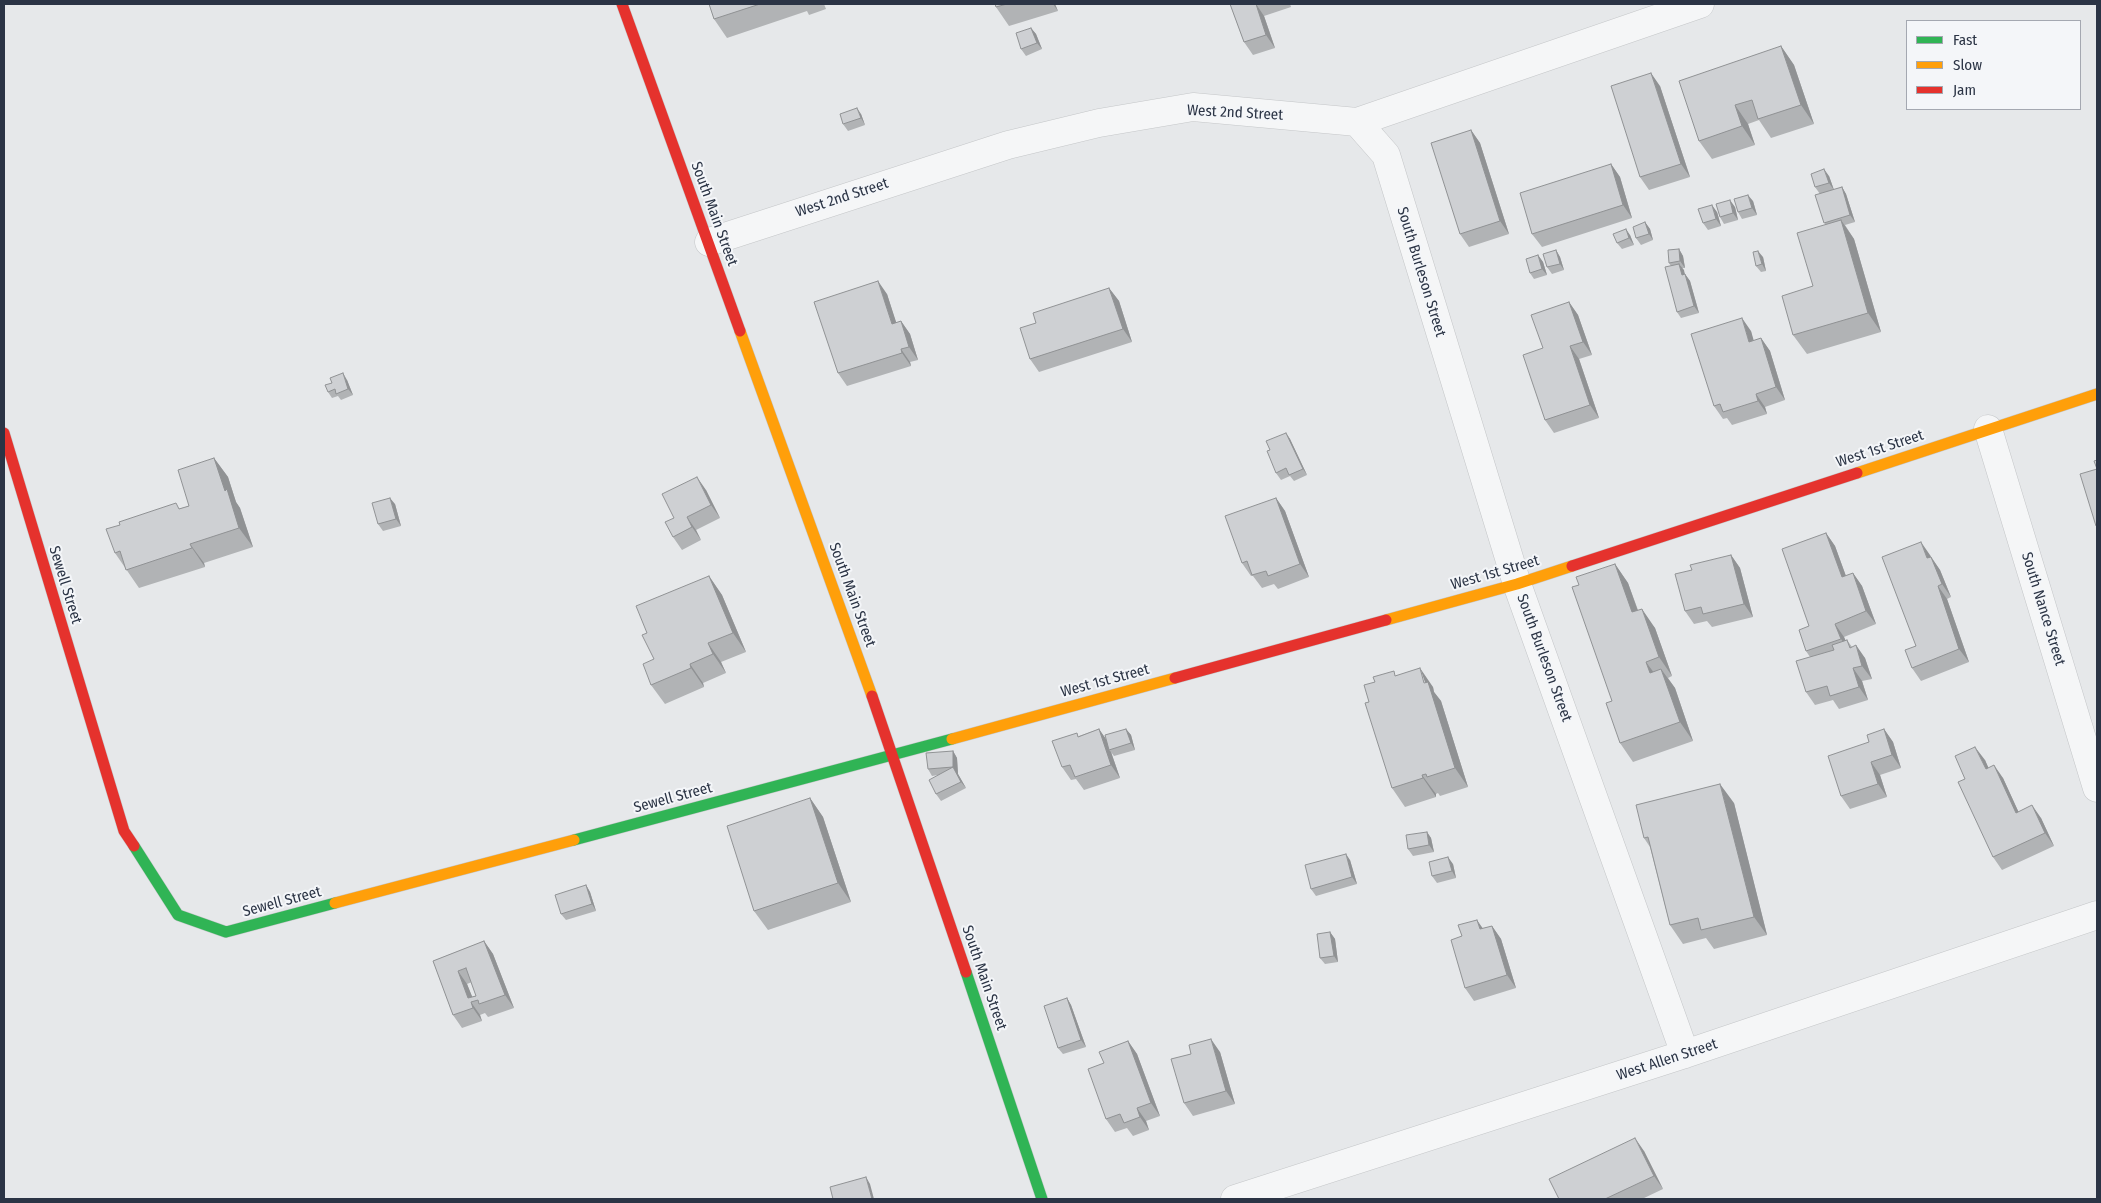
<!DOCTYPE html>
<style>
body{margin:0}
#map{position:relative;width:2101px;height:1203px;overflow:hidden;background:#e6e8ea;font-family:"Fira Sans Condensed",sans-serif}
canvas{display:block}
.frame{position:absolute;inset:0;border:5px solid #2b3445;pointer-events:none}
.legend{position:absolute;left:1906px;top:20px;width:175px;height:90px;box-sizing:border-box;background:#f4f6f9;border:1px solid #a4a8b1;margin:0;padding:6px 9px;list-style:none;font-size:15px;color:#2b3445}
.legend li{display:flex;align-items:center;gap:10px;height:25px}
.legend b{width:25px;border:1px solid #a4a8b1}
</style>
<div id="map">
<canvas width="2101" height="1203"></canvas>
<div class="frame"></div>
<ul class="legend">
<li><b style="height:6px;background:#30b455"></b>Fast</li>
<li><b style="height:6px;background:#ff9f0a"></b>Slow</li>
<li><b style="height:6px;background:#e5322d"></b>Jam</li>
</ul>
</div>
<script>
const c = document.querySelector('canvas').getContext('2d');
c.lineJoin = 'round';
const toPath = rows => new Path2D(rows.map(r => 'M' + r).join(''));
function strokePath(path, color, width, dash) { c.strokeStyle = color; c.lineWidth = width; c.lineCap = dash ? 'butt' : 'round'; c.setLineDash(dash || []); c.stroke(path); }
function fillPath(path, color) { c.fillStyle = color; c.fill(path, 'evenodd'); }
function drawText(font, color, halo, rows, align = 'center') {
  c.font = font + ' "Fira Sans Condensed",sans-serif'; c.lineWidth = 4; c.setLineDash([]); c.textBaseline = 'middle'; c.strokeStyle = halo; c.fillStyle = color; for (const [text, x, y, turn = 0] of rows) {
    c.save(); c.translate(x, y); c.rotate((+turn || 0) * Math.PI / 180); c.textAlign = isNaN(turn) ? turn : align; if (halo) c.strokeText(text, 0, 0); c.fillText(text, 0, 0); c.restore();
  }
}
const street = toPath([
 [1357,122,1386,155,1517,584,1685,1054],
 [709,242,1008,145,1099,123,1193,107,1357,122,1700,4],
 [1988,429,2097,788],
 [1235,1199,1685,1054,2097,915]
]);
const fast = toPath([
 [574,840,952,739],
 [134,846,178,915,226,932,335,903],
 [966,972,1042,1199]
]);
const slow = toPath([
 [740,331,872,696],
 [1857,473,2097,394],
 [1386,620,1517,584,1572,566],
 [952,739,1175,678],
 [335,903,574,840]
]);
const jam = toPath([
 [622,4,740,331],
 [4,433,124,831,134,846],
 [1572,566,1857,473],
 [1175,678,1386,620],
 [872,696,966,972]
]);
const wall = toPath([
 [709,4,824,4,826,9,809,15,807,11,727,38,714,19],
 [995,4,1055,4,1058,11,1009,26,996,7],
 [1230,4,1290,4,1291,7,1264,16,1275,48,1253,55,1244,42],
 [1031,28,1036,34,1042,49,1026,56,1021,49],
 [1781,46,1794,65,1814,124,1771,138,1759,120,1748,124,1755,145,1712,159,1699,141],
 [1660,86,1690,177,1649,190,1640,177],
 [861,114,865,125,848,131,843,124],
 [1471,130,1480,143,1509,234,1469,247,1460,234],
 [1611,164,1620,177,1632,218,1542,247,1532,234],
 [1829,176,1834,190,1842,187,1846,194,1855,222,1845,225,1854,239,1881,332,1807,354,1793,335,1813,286,1825,224,1820,194,1815,187],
 [1753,201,1757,215,1742,219,1738,212],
 [1735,207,1738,220,1724,224,1720,217],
 [1717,212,1721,226,1708,230,1703,223],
 [1645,222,1650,229,1653,240,1641,245,1636,238],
 [1630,235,1634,245,1622,249,1617,243],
 [1679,249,1683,256,1685,268,1682,268,1685,274,1690,281,1699,313,1681,318,1677,312,1671,266,1669,263],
 [1556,250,1560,257,1564,270,1552,274,1547,267],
 [1538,255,1543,262,1547,275,1534,279,1530,273],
 [1763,257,1766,271,1761,272,1756,266],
 [1109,288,1119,301,1132,342,1039,372,1030,359,1036,323],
 [887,294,896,323,901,321,910,334,918,360,910,362,911,366,847,386,838,373],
 [1569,302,1578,315,1592,355,1579,359,1599,418,1554,433,1545,420,1543,348],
 [1751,331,1753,341,1761,338,1770,351,1785,400,1765,407,1767,414,1732,425,1727,418,1723,419,1714,406],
 [347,380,353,395,341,400,338,396,332,398,328,392],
 [1286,433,1290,439,1307,475,1294,481,1290,476,1281,480,1276,473,1270,450],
 [214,458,228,477,236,502,240,508,253,547,204,563,205,567,139,588,115,553,120,525,189,506],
 [706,490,720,518,696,530,701,540,682,550,673,537,674,518],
 [1276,498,1285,511,1309,577,1278,589,1274,584,1262,588,1253,576,1251,576,1242,563],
 [395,504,401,526,383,531,378,524],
 [1826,533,1835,546,1846,576,1853,573,1862,586,1876,624,1844,637,1846,641,1847,640,1852,647,1865,658,1872,679,1862,681,1868,700,1839,709,1833,700,1815,705,1806,692,1810,657,1806,651,1809,626],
 [1731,555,1740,568,1753,617,1712,627,1707,621,1694,624,1685,611,1692,570],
 [1930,555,1940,570,1951,597,1947,599,1969,662,1921,681,1912,668],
 [1615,564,1628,583,1638,610,1655,628,1672,676,1668,678,1675,688,1693,741,1633,762,1620,743,1612,701,1579,585],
 [709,576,722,595,746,652,721,662,726,673,703,683,704,687,665,704,651,685,654,659,647,633],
 [1397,675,1433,687,1434,692,1441,701,1468,787,1440,796,1438,793,1436,794,1436,797,1405,807,1392,788,1369,702],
 [1099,729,1107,741,1126,729,1131,735,1135,750,1114,756,1111,752,1120,778,1084,790,1076,779,1071,780,1062,767,1079,736],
 [1884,729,1893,742,1901,768,1880,775,1887,797,1850,809,1841,796,1869,742],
 [953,751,957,758,958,774,966,788,941,801,936,794,938,775,932,776,928,769],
 [1985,760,1988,768,2003,778,2018,811,2041,818,2054,846,2002,870,1993,857,1965,779],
 [810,798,823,817,851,902,768,930,754,911],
 [1734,803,1767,935,1714,949,1706,938,1683,944,1670,925,1650,847,1644,838],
 [1427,832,1431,838,1434,852,1413,856,1408,849],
 [1350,860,1357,884,1316,896,1311,889],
 [1453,864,1456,878,1437,883,1432,876],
 [586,885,590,892,596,911,566,920,561,914],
 [1492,926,1501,939,1516,988,1474,1001,1465,988,1482,929],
 [1330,932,1335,939,1338,962,1325,964,1320,958],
 [484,941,493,954,514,1008,488,1017,485,1013,480,1015,482,1021,462,1028,453,1015,433,961],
 [472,982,476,996,472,997,467,984],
 [1067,998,1071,1005,1086,1047,1063,1054,1058,1048],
 [1128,1041,1137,1054,1160,1116,1146,1121,1149,1130,1133,1136,1127,1128,1115,1132,1106,1119,1104,1063],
 [1220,1052,1235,1104,1193,1116,1184,1103],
 [1644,1151,1663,1189,1642,1199,1559,1199]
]);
const shadedWall = toPath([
 [1053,4,1055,4,1058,11],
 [1256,4,1264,16,1275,48,1266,35],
 [1031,28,1036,34,1042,49,1037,43],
 [1781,46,1794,65,1814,124,1801,105],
 [1651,73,1660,86,1690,177,1681,164],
 [1735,105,1748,124,1755,145,1742,126],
 [857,108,861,114,865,125,861,118],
 [1471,130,1480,143,1509,234,1500,221],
 [1611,164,1620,177,1632,218,1623,205],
 [1824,169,1829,176,1834,190,1829,183],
 [1842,187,1846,194,1855,222,1850,215],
 [1748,195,1753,201,1757,215,1752,208],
 [1730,200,1735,207,1738,220,1733,213],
 [1712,205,1717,212,1721,226,1716,219],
 [1841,220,1854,239,1881,332,1868,313],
 [1645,222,1650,229,1653,240,1649,234],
 [1626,229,1630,235,1634,245,1629,238],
 [1679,249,1683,256,1685,268,1680,261],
 [1556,250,1560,257,1564,270,1560,264],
 [1758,251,1763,257,1766,271,1762,264],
 [1538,255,1543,262,1547,275,1542,269],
 [1679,264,1684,270,1686,281,1682,275],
 [1685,274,1690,281,1699,313,1694,306],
 [878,281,887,294,901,337,892,324],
 [1109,288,1119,301,1132,342,1123,329],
 [1569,302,1578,315,1592,355,1583,342],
 [1742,318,1751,331,1758,355,1749,342],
 [901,321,910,334,918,360,909,347],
 [1761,338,1770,351,1785,400,1776,387],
 [1570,346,1579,359,1599,418,1590,405],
 [901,349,910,362,911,366,902,353],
 [343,373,347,380,353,395,348,389],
 [1756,394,1765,407,1767,414,1758,401],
 [1286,433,1290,439,1307,475,1303,469],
 [214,458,228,477,236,502,240,508,253,547,239,528,225,491],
 [697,477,706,490,720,518,711,505],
 [390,498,395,504,401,526,396,519],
 [1276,498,1285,511,1309,577,1300,564],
 [687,517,696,530,701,540,692,527],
 [1826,533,1835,546,1851,590,1842,577],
 [1921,542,1930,555,1936,571,1927,558],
 [190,544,204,563,205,567,192,548],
 [1731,555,1740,568,1753,617,1744,604],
 [1931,557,1940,570,1951,597,1942,584],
 [1615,564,1628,583,1645,631,1632,612],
 [1853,573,1862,586,1876,624,1866,611],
 [709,576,722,595,746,652,733,633],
 [1938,586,1947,599,1969,662,1959,649],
 [1642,609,1655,628,1672,676,1659,657],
 [1835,624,1844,637,1850,652,1841,639],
 [708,643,721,662,726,673,713,654],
 [1856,645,1865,658,1872,679,1862,666],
 [1646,662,1660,681,1650,673],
 [690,664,703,683,704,687,691,668],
 [1420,668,1433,687,1434,692,1441,701,1468,787,1455,768],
 [1853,668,1862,681,1868,700,1859,687],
 [1661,669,1675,688,1693,741,1680,722],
 [1099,729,1108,742,1109,750,1111,752,1120,778,1111,765],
 [1126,729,1131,735,1135,750,1131,743],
 [1884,729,1893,742,1901,768,1892,755],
 [1975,747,1985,760,1995,782,1986,769],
 [953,751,957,758,958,774,966,788,961,782,953,767],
 [1871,762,1880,775,1887,797,1878,784],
 [1994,765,2003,778,2025,826,2016,813],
 [1422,775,1436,794,1436,797,1423,778],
 [1720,784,1734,803,1767,935,1754,917],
 [810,798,823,817,851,902,838,883],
 [2032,805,2041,818,2054,846,2045,833],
 [1427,832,1431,838,1434,852,1429,845],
 [1346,854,1350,860,1357,884,1352,877],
 [1448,857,1453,864,1456,878,1452,871],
 [586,885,590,892,596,911,592,904],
 [1477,920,1486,933,1480,929],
 [1492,926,1501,939,1516,988,1507,975],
 [1330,932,1335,939,1338,962,1334,956],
 [484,941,493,954,514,1008,505,995],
 [458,971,467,984,474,1001,468,998],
 [1067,998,1071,1005,1086,1047,1081,1040],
 [471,1002,480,1015,482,1021,473,1008],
 [1211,1039,1220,1052,1235,1104,1226,1091],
 [1128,1041,1137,1054,1160,1116,1151,1103],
 [1137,1108,1146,1121,1149,1130,1140,1117],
 [1635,1138,1644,1151,1663,1189,1654,1176],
 [866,1177,870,1184,874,1199,872,1199]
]);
const building = toPath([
 [709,4,760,4,714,19,709,4],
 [995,4,1007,4,996,7,995,4],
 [1230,4,1256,4,1266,35,1244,42,1230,4],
 [1031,28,1037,43,1021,49,1016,33,1031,28],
 [1781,46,1801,105,1758,119,1752,100,1735,105,1742,126,1699,141,1679,81,1781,46],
 [1651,73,1681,164,1640,177,1611,86,1651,73],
 [857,108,861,118,843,124,840,114,857,108],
 [1471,130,1500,221,1460,234,1431,143,1471,130],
 [1611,164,1623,205,1532,234,1520,193,1611,164],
 [1824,169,1829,183,1815,187,1811,174,1824,169],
 [1842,187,1850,215,1824,223,1815,195,1842,187],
 [1748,195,1752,208,1738,212,1734,199,1748,195],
 [1730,200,1733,213,1720,217,1716,204,1730,200],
 [1712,205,1716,219,1703,223,1698,209,1712,205],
 [1841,220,1868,313,1793,335,1782,296,1813,286,1797,233,1841,220],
 [1645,222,1649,234,1636,238,1633,227,1645,222],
 [1626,229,1629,238,1617,243,1613,234,1626,229],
 [1679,249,1680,261,1669,263,1668,250,1679,249],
 [1556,250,1560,264,1547,267,1543,254,1556,250],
 [1758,251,1762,264,1756,266,1753,252,1758,251],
 [1538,255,1542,269,1530,273,1526,259,1538,255],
 [1679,264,1682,275,1685,274,1694,306,1677,312,1665,267,1679,264],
 [878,281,892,324,901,321,909,347,901,349,902,353,838,373,814,302,878,281],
 [1109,288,1123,329,1030,359,1020,328,1036,323,1033,313,1109,288],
 [1569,302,1583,342,1570,346,1590,405,1545,420,1523,355,1543,348,1531,315,1569,302],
 [1742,318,1749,342,1761,338,1776,387,1756,394,1758,401,1723,412,1720,404,1714,406,1691,334,1742,318],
 [343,373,348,389,336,394,335,389,328,392,325,385,332,383,330,378,343,373],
 [1286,433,1303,469,1289,475,1286,468,1276,473,1267,451,1270,450,1266,441,1286,433],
 [214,458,225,491,227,489,239,528,190,544,192,548,126,570,120,551,115,553,106,529,120,525,119,522,176,503,179,509,189,506,178,470,214,458],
 [2097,460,2097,526,2096,526,2080,474,2097,469,2094,461,2097,460],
 [697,477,711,505,687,517,692,527,673,537,665,522,674,518,662,494,697,477],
 [390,498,396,519,378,524,372,503,390,498],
 [1276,498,1300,564,1268,576,1266,571,1252,575,1247,561,1242,563,1225,516,1276,498],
 [1826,533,1842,577,1853,573,1866,611,1835,624,1841,639,1806,651,1799,630,1809,626,1782,549,1826,533],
 [1921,542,1927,558,1931,557,1942,584,1938,586,1959,649,1912,668,1905,650,1916,646,1882,557,1921,542],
 [1731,555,1744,604,1703,614,1701,607,1685,611,1675,574,1692,570,1690,565,1731,555],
 [1615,564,1632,612,1642,609,1659,657,1646,662,1650,673,1661,669,1680,722,1620,743,1606,703,1612,701,1572,587,1579,585,1576,577,1615,564],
 [709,576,733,633,708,643,713,654,690,664,691,668,651,685,643,664,654,659,642,635,647,633,636,606,709,576],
 [1847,640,1850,648,1856,645,1862,666,1853,668,1859,687,1830,696,1827,686,1806,692,1796,661,1834,650,1832,645,1847,640],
 [1420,668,1424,683,1428,682,1455,768,1427,777,1426,774,1422,775,1423,778,1392,788,1365,703,1369,702,1364,685,1375,682,1373,677,1394,671,1395,676,1420,668],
 [1099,729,1111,765,1075,777,1070,765,1062,767,1052,741,1077,733,1078,737,1099,729],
 [1126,729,1131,743,1109,750,1105,735,1126,729],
 [1884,729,1892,755,1871,762,1878,784,1841,796,1828,756,1869,742,1867,735,1884,729],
 [1975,747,1986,769,1994,765,2016,813,2032,805,2045,833,1993,857,1958,782,1965,779,1955,756,1975,747],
 [953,751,953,767,961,782,936,794,929,780,953,767,928,769,926,753,953,751],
 [1720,784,1754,917,1701,930,1698,918,1670,925,1648,837,1644,838,1636,805,1720,784],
 [810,798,838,883,754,911,727,826,810,798],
 [1427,832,1429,845,1408,849,1406,835,1427,832],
 [1346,854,1352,877,1311,889,1305,865,1346,854],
 [1448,857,1452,871,1432,876,1429,862,1448,857],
 [586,885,592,904,561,914,555,895,586,885],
 [1477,920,1480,929,1492,926,1507,975,1465,988,1451,940,1462,936,1458,925,1477,920],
 [1330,932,1334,956,1320,958,1317,934,1330,932],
 [484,941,505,995,479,1004,478,1000,471,1002,473,1008,453,1015,433,961,484,941],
 [466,968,476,996,468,998,458,971,466,968],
 [1067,998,1081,1040,1058,1048,1044,1006,1067,998],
 [1211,1039,1226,1091,1184,1103,1171,1059,1191,1054,1189,1045,1211,1039],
 [1128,1041,1151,1103,1137,1108,1140,1117,1124,1123,1120,1114,1106,1119,1088,1069,1104,1063,1099,1052,1128,1041],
 [1635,1138,1654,1176,1605,1199,1559,1199,1549,1179,1635,1138],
 [866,1177,872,1199,833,1199,830,1187,866,1177]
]);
const streetNames = [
 ["West 2nd Street",1235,113,3],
 ["West 2nd Street",842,198,-18],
 ["South Main Street",714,214,70],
 ["South Burleson Street",1421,272,73],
 ["West 1st Street",1880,449,-18],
 ["West 1st Street",1495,573,-16],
 ["Sewell Street",65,585,73],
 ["South Main Street",852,595,70],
 ["South Nance Street",2043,609,73],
 ["South Burleson Street",1544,658,70],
 ["West 1st Street",1105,681,-15],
 ["Sewell Street",673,798,-15],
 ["Sewell Street",282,902,-15],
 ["South Main Street",984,978,71],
 ["West Allen Street",1667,1060,-18]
];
strokePath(street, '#c4c6c8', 29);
strokePath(fast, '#c4c6c8', 12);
strokePath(slow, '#c4c6c8', 12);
strokePath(jam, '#c4c6c8', 12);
strokePath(street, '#f5f6f7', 28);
strokePath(fast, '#30b455', 11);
strokePath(slow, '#ff9f0a', 11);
strokePath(jam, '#e5322d', 11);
fillPath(wall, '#b1b3b5');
fillPath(shadedWall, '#909294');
fillPath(building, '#ced0d3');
strokePath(building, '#909294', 1);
drawText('15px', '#2b3445', '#f4f6f9', streetNames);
</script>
